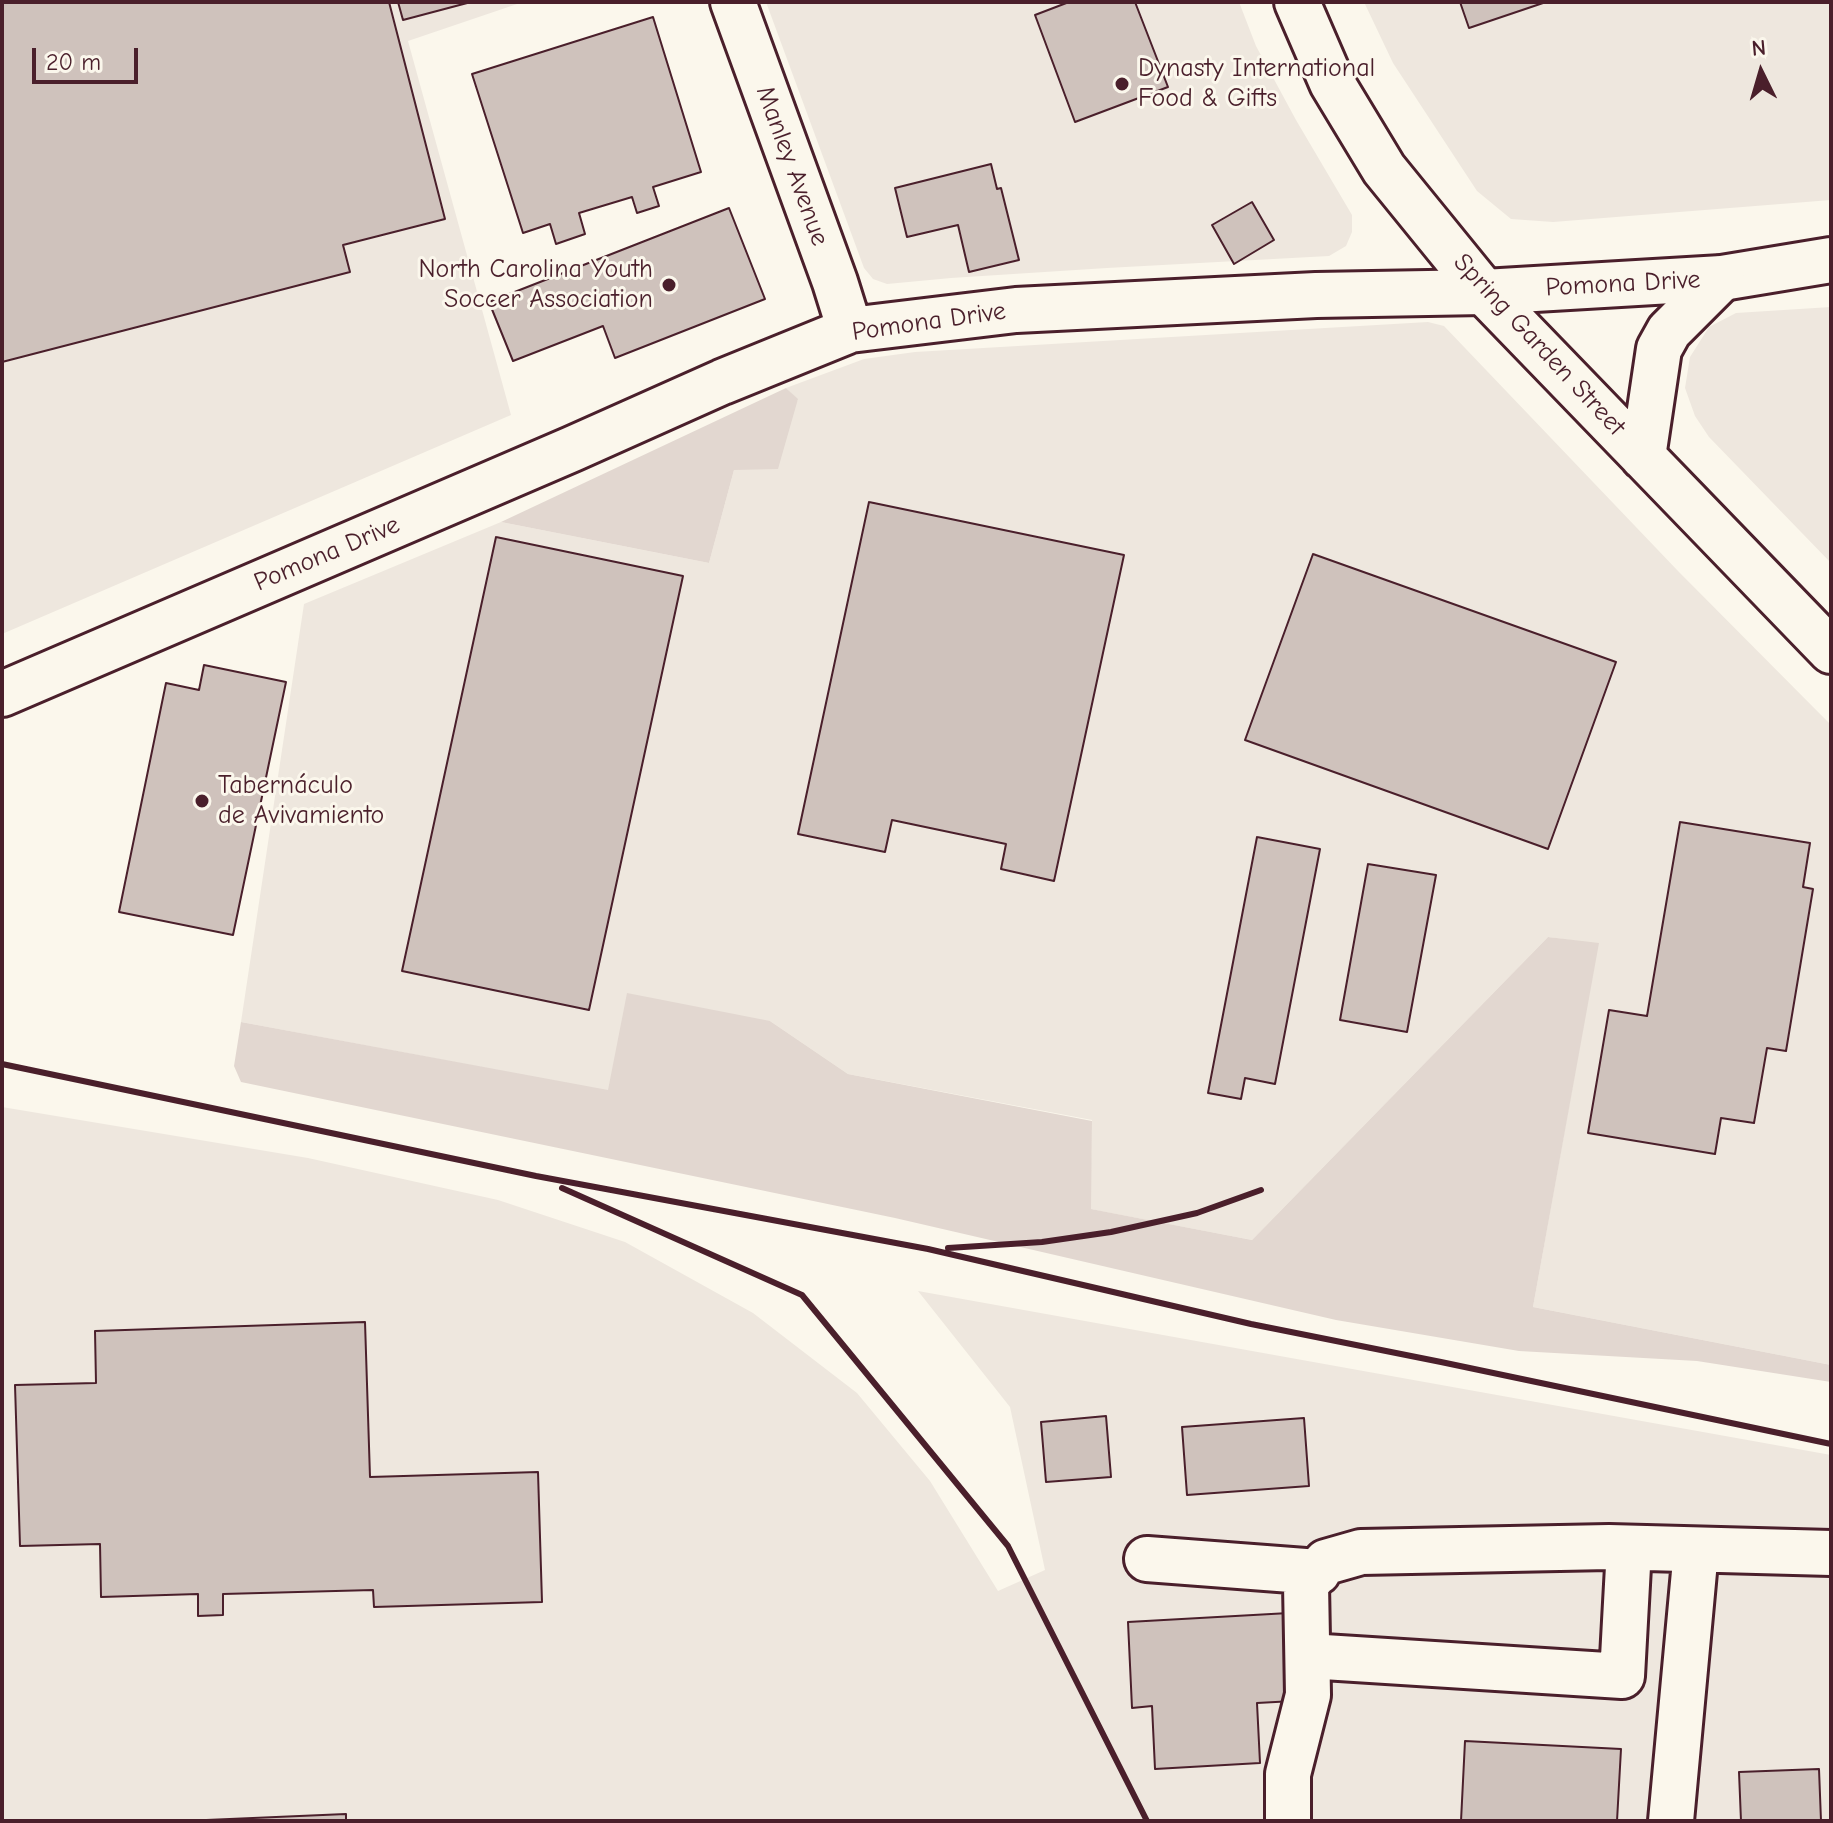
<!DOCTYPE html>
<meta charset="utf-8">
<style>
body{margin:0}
#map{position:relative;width:1833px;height:1823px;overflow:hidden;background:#fbf7ec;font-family:"Comic Neue",sans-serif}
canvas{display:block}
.frame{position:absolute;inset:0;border:4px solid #4a1f2b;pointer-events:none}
.north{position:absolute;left:1721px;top:32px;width:80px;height:80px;-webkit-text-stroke:6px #fbf7ec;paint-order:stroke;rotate:355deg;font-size:22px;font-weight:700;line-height:32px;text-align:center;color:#4a1f2b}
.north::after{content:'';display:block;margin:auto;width:28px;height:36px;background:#4a1f2b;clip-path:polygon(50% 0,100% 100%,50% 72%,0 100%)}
.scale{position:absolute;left:32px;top:48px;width:106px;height:36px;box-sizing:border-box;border:4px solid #4a1f2b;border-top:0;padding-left:10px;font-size:24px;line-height:28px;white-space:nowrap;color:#4a1f2b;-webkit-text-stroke:6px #fbf7ec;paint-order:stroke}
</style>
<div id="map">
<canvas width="1833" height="1823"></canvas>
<div class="frame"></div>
<div class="north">N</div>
<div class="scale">20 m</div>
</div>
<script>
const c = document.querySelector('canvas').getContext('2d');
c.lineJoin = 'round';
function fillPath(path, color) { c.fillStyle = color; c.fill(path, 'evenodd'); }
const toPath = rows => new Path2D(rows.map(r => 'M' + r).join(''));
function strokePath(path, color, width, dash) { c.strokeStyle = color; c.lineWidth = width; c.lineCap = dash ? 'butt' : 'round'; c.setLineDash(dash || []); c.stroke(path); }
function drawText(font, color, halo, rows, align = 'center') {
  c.font = font + ' "Comic Neue",sans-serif'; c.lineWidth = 6; c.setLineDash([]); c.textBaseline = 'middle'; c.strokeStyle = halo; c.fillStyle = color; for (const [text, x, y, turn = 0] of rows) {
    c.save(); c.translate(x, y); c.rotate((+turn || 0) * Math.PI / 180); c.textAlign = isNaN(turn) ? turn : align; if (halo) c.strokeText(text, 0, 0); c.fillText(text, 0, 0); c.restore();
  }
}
const built = toPath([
 [2,2,523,2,408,41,511,415,2,634],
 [766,2,1239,2,1256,46,1296,120,1352,215,1352,232,1346,246,1329,256,1107,268,951,278,887,284,873,279,864,268],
 [1364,2,1831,2,1831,200,1553,222,1511,219,1477,191,1393,63],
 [1831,307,1831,563,1709,437,1695,416,1685,388,1690,357,1709,327,1736,313],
 [1428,322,1444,326,1678,571,1831,725,1831,1365,1533,1307,1598,944,1548,937,1252,1240,1090,1209,1092,1120,848,1074,770,1021,609,1091,241,1022,304,604,501,522,709,563,734,470,798,400,786,388,864,359,915,352],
 [2,1107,308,1158,498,1200,625,1242,753,1313,857,1393,930,1481,998,1591,1045,1570,1010,1407,918,1291,1831,1455,1831,1821,2,1821]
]);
const green = toPath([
 [786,388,798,399,778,469,734,470,709,563,501,522],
 [1548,937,1599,943,1533,1307,1831,1365,1831,1382,1697,1361,1519,1351,1336,1320,895,1218,241,1082,234,1066,241,1022,608,1090,627,993,770,1021,848,1074,1092,1121,1091,1209,1252,1240]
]);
const building = toPath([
 [2,2,389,2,445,219,343,245,350,272,2,362,2,2],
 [398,2,471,2,403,20,398,2],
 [1069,2,1135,2,1168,87,1075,122,1035,15,1069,2],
 [1460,2,1546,2,1469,28,1460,2],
 [653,17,701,172,653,187,659,206,637,213,632,197,579,213,585,234,556,244,550,224,523,233,472,74,653,17],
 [991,164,997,189,1001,188,1019,260,969,272,958,225,907,237,895,188,991,164],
 [1252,202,1274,240,1234,264,1212,225,1252,202],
 [729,208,765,299,615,358,603,326,513,361,489,302,729,208],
 [869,502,1124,555,1054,881,1001,869,1006,844,892,820,885,852,798,834,869,502],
 [496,537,683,576,589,1010,402,971,496,537],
 [1313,554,1616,662,1548,849,1245,740,1313,554],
 [204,665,286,682,233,935,119,912,166,683,199,690,204,665],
 [1680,822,1810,843,1803,887,1813,889,1786,1051,1767,1048,1754,1123,1721,1118,1715,1154,1588,1133,1609,1010,1647,1016,1680,822],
 [1257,837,1320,849,1275,1084,1245,1078,1241,1099,1208,1093,1257,837],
 [1368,864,1436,875,1407,1032,1340,1020,1368,864],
 [365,1322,370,1477,538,1472,542,1602,374,1607,373,1590,223,1594,223,1615,198,1616,198,1594,101,1597,100,1544,20,1546,15,1385,96,1383,95,1331,365,1322],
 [1106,1416,1111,1477,1046,1482,1041,1422,1106,1416],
 [1304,1418,1309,1486,1187,1495,1182,1427,1304,1418],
 [1289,1613,1294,1701,1257,1703,1260,1763,1155,1769,1152,1706,1132,1708,1128,1622,1289,1613],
 [1465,1741,1621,1749,1617,1821,1461,1821,1465,1741],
 [1819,1769,1821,1821,1741,1821,1739,1772,1819,1769],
 [346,1814,346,1821,183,1821,346,1814]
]);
const minor = toPath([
 [733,2,835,282,850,330],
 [2,694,572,449,722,382,850,330,1016,310,1316,295,1484,292,1722,278,1831,260],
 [1147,1559,1318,1572],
 [1308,1656,1622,1676,1629,1548],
 [1288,1821,1288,1774,1308,1695,1306,1584,1326,1562,1361,1552,1609,1547,1831,1553],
 [1671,1821,1696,1550]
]);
const major = toPath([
 [1297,2,1332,83,1384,169,1484,292,1831,651],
 [1643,457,1659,349,1669,331,1722,278]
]);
const rail = toPath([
 [2,1064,536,1176,928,1249,1251,1324,1441,1362,1831,1444],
 [562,1188,802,1295,1008,1546,1147,1821],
 [948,1248,1042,1242,1111,1232,1197,1213,1261,1190]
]);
const markers = [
 [1122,84,8,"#4a1f2b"],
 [669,285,8,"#4a1f2b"],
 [202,801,8,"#4a1f2b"]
];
const poiNames = [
 ["Dynasty International",1138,69],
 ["Food & Gifts",1138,99],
 ["North Carolina Youth",653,270,"right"],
 ["Soccer Association",653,300,"right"],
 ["Tabernáculo",218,786],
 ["de Avivamiento",218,816]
];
const streetNames = [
 ["Manley Avenue",792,166,70],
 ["Pomona Drive",1623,284,-3],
 ["Pomona Drive",929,322,-8],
 ["Spring Garden Street",1539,345,47],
 ["Pomona Drive",327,554,-23]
];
fillPath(built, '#eee7de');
fillPath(green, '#e2d7d0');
fillPath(building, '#cfc2bc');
strokePath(building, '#4a1f2b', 2);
strokePath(minor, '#4a1f2b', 50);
strokePath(major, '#4a1f2b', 50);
strokePath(minor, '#fbf7ec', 44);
strokePath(major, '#fbf7ec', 44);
strokePath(rail, '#4a1f2b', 6);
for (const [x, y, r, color] of markers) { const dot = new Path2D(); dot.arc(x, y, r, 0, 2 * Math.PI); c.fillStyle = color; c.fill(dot); strokePath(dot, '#fbf7ec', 3); }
drawText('26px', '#4a1f2b', '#fbf7ec', poiNames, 'left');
drawText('26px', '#4a1f2b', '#fbf7ec', streetNames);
</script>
